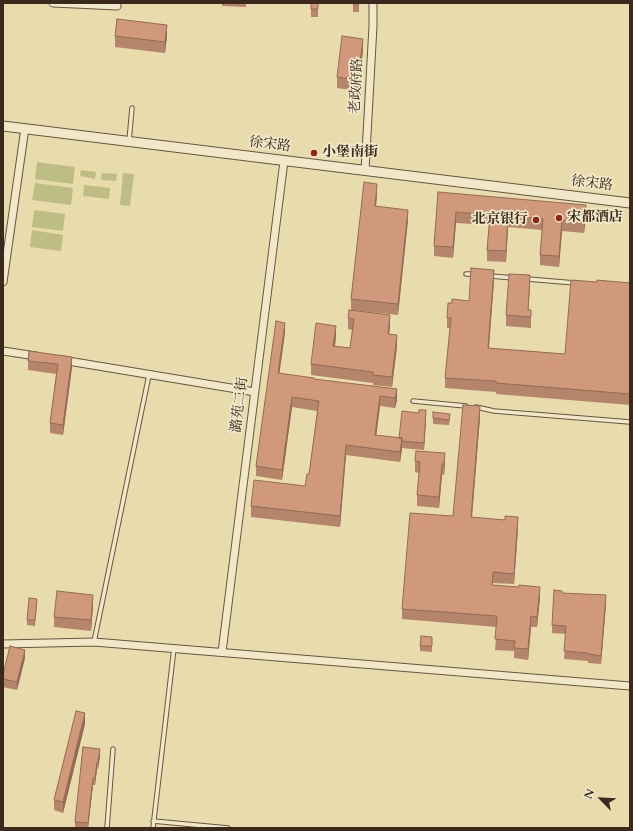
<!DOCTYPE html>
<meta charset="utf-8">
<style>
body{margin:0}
#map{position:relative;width:633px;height:831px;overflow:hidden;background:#e8dbac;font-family:Cardo,serif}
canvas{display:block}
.frame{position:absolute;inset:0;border:4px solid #3c291e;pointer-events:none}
.north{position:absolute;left:581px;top:779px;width:40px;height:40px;-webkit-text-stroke:3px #f0e8c9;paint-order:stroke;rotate:294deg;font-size:11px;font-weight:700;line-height:16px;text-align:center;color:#3c291e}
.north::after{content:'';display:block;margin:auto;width:14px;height:18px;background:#3c291e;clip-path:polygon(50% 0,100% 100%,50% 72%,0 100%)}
</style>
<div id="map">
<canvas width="633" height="831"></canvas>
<div class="frame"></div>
<div class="north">N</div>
</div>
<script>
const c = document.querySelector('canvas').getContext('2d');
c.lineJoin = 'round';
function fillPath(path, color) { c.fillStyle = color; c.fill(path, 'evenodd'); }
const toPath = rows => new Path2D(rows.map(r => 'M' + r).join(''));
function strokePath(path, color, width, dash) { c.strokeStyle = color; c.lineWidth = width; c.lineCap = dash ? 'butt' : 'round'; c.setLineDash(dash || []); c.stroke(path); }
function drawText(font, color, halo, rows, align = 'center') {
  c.font = font + ' Cardo,"Noto Serif SC",serif'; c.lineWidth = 3.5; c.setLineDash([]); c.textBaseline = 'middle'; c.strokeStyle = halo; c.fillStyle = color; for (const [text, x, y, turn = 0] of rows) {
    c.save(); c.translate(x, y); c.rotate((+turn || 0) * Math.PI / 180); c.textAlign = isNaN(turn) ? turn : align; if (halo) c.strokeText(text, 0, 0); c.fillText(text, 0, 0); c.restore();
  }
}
const green = toPath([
 [37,162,75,167,73,184,35,179],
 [81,170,96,172,95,179,80,176],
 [102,173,117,174,116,181,101,180],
 [123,173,134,174,130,206,120,205],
 [35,183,73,188,71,205,32,200],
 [84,185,110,188,109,199,83,196],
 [34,210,65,214,63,231,32,227],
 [32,230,63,235,61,251,30,247]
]);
const service = toPath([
 [129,141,132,108],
 [466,274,475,274],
 [491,276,513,278],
 [527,279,575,283],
 [413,401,466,406],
 [476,407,494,411,630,422],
 [94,642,149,375],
 [153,821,228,828],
 [107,828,113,749],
 [153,828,174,648]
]);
const minor = toPath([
 [53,3,117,6,117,3],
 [365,171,373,26,373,3],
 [3,282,25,128],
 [3,351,36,356],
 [62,360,255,392],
 [3,644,94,642,630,686],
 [222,652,284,161]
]);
const tertiary = toPath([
 [3,126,630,203]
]);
const wall = toPath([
 [215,3,246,3,246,7,222,6,222,3],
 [311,3,318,3,318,17,311,17],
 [353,3,359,3,359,12,353,12],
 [115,36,167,36,165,53,115,47],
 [363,50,358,91,337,88,337,77],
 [438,192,586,215,584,233,562,231,559,267,540,265,540,255,542,230,508,227,506,262,487,261,487,250,489,225,456,223,453,258,434,256,434,246],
 [377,194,376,206,408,220,398,315,351,310,351,299],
 [494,280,489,348,565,354,597,282,630,283,630,405,496,394,496,392,445,388,445,378,450,328,447,328,447,318,452,303,469,301],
 [530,286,528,310,531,310,531,328,506,326,506,315],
 [348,318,390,325,389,334,397,346,392,387,373,385,373,383,311,375,311,364,336,337,335,346,350,348,352,330,348,329],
 [285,333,279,373,314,379,397,389,397,400,395,408,380,406,376,436,399,438,426,418,424,450,402,448,400,462,346,455,340,527,251,517,251,506,305,486,309,474,317,411,292,407,282,480,256,476,256,466],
 [72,357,72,367,63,435,50,433,50,423,56,374,28,370,28,361],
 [480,417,472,517,518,528,514,584,493,583,493,585,540,597,537,627,531,627,528,660,514,658,514,651,495,650,497,627,402,619,402,609,453,516],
 [433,418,450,419,449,425,433,424],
 [415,461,445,464,444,475,442,475,439,508,417,506,417,495,419,473,415,472],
 [562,593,606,604,601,664,588,663,588,661,564,659,566,634,552,633,552,625],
 [37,604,35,626,27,625,27,620],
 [93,606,91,631,54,627,54,617],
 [432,643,432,652,420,651,420,646],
 [25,658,17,690,3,687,3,675],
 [85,724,63,813,54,810,54,800],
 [83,747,100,756,98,769,97,769,95,785,93,785,88,828,75,828,75,822]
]);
const shadedWall = toPath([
 [167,25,167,36,165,53,165,42],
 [363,39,363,50,358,91,358,80],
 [377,184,377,194,375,217,375,206],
 [586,205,586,215,584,233,584,222],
 [408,210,408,220,398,315,398,304],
 [456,212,456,223,453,258,453,247],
 [508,216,508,227,506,262,506,251],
 [562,220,562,231,559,267,559,256],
 [494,270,494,280,488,358,488,348],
 [530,275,530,286,528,317,528,310],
 [390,315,390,325,388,345,388,334],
 [285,323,285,333,278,383,278,373],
 [336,326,336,337,333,357,333,346],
 [397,335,397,346,392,387,392,377],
 [72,357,72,367,63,435,63,425],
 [397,389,397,400,395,408,395,398],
 [380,396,380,406,375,446,375,435],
 [292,397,292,407,282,480,282,470],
 [480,406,480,417,471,528,471,517],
 [426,410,426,418,424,450,424,443],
 [402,438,402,449,400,462,400,452],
 [346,445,346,455,340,527,340,516],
 [445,453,445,464,444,475,444,464],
 [442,464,442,475,439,508,439,497],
 [518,517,518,528,514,584,514,574],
 [540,587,540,597,537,627,537,617],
 [93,595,93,606,91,631,91,620],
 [606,595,606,604,601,664,601,656],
 [531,616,531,627,528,660,528,649],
 [25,650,25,658,17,690,17,682],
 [85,713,85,724,63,813,63,802],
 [100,749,100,756,98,769,98,762],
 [97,762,97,769,95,785,95,778],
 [93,778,93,785,88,828,88,823]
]);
const building = toPath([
 [311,3,318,3,318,9,311,9,311,3],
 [353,3,359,3,359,4,353,4,353,3],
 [117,19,167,25,165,42,115,36,117,19],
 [342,36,363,39,358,80,337,77,342,36],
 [364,182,377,184,375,206,408,210,398,304,351,299,364,182],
 [438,192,586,205,584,222,562,220,559,256,540,255,543,219,508,216,506,251,487,250,490,215,456,212,453,247,434,246,438,192],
 [471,268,494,270,488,348,565,354,571,280,597,282,597,280,630,283,630,394,496,383,496,381,445,378,451,318,447,318,448,303,452,303,452,299,469,301,471,268],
 [509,274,530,275,528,310,531,310,531,317,506,315,509,274],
 [349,310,390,315,388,334,397,335,392,377,373,375,373,372,311,364,316,323,336,326,333,346,350,348,354,319,348,318,349,310],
 [276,321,285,323,278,373,314,378,314,379,397,389,395,398,380,396,375,435,402,438,400,452,346,445,340,516,251,506,254,480,305,486,307,474,309,474,319,401,292,397,282,470,256,466,276,321],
 [29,351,72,357,63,425,50,423,58,364,28,361,29,351],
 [463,405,480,406,471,517,505,520,505,516,518,517,514,574,493,572,492,585,519,587,519,585,540,587,537,617,531,616,528,649,514,648,515,641,495,639,497,616,402,609,410,513,453,516,463,405],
 [419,410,426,410,424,443,402,441,402,438,399,438,402,411,419,413,419,410],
 [433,412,450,414,449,420,433,418,433,412],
 [416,451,445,453,444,464,442,464,439,497,417,495,420,462,415,461,416,451],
 [554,590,562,591,562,593,606,595,601,656,588,654,588,653,564,651,566,626,552,625,554,590],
 [57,591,93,595,91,620,54,617,57,591],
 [29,598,37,599,35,620,27,620,29,598],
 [421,636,432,637,432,646,420,646,421,636],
 [10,646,25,650,17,682,3,679,3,675,10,646],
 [76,711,85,713,63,802,54,800,76,711],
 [83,747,100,749,98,762,97,762,95,778,93,778,88,823,75,822,83,747]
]);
const markers = [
 [314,153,4,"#8f2418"],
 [559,218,4,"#8f2418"],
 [536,220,4,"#8f2418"]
];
const streetNames = [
 ["老政府路",357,86,-87],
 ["徐宋路",270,145,7],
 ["徐宋路",592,184,7],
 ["潞苑二街",240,405,-83]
];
const poiNames = [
 ["小堡南街",322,153],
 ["宋都酒店",567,218],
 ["北京银行",528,220,"right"]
];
fillPath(green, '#bebe84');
strokePath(service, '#675642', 5.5);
strokePath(minor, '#675642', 9);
strokePath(tertiary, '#675642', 11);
strokePath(service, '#f0e8c9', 3.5);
strokePath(minor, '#f0e8c9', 7);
strokePath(tertiary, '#f0e8c9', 9);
fillPath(wall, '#b4846b');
fillPath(shadedWall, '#926b57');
fillPath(building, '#d1997c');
strokePath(building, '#926b57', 1);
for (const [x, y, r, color] of markers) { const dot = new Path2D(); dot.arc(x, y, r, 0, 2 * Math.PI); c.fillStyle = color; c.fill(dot); strokePath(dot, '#f0e8c9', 1.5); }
drawText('14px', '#3c291e', '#f0e8c9', streetNames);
drawText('bold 14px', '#3c291e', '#f0e8c9', poiNames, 'left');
</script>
